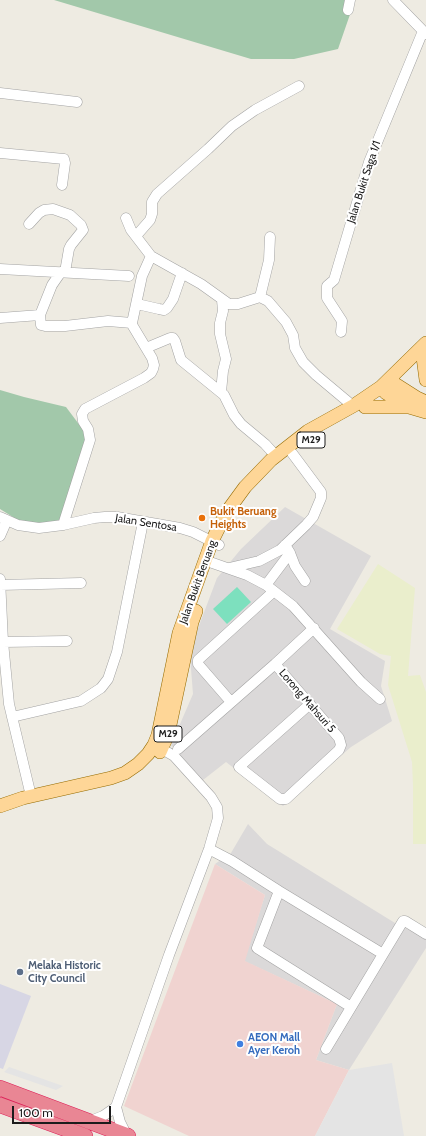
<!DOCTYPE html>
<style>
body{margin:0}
#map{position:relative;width:426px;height:1136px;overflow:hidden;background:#eeebe2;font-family:Cabin,sans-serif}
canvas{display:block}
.scale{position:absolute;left:12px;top:1106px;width:99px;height:18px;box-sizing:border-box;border:2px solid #1c1c1c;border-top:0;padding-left:5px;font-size:12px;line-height:14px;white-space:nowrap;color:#1c1c1c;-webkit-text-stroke:3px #fff;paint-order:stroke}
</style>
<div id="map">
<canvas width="426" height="1136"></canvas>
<div class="scale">100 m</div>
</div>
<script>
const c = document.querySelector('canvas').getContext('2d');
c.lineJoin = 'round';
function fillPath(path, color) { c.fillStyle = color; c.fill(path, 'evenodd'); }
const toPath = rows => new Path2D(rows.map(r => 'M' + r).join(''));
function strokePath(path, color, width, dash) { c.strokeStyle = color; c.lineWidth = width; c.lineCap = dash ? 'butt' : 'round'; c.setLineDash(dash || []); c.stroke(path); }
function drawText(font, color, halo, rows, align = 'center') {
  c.font = font + ' Cabin,sans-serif'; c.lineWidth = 4; c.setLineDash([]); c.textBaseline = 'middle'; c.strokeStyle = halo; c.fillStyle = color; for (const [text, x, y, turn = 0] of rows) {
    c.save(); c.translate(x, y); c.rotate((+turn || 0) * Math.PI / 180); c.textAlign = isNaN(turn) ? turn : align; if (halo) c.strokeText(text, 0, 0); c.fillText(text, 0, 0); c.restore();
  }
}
const residential = toPath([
 [285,507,371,556,330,629,385,661,381,686,392,721,351,747,283,806,226,762,203,780,171,745,193,694,190,656,197,631,217,578,241,549],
 [248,824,267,844,395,923,426,938,426,948,349,1070,316,1060,337,1004,244,961,265,895,215,864,231,853]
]);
const commercial = toPath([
 [215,864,265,895,245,961,337,1004,316,1060,349,1070,315,1136,189,1136,124,1106]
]);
const farmland = toPath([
 [378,564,415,588,408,676,420,675,426,692,426,844,413,844,413,786,412,762,388,685,391,656,380,654,337,629]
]);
const cemetery = toPath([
 [54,0,355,0,338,49,294,59,251,59],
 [0,390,24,397,66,407,84,431,87,438,61,521,39,526,21,522,0,509]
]);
const pitch = toPath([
 [237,587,251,602,227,624,213,609]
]);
const parking = toPath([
 [392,1063,404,1136,315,1136,349,1070],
 [9,1067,63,1086,56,1090,4,1072]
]);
const plaza = toPath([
 [0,984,31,996,3,1069,0,1068]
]);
const minor = toPath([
 [393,0,426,34],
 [348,10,350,0],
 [0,93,77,102],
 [0,153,64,159,65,163,62,185],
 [29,224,39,213,44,210,53,209,70,215,81,225,83,230,71,245,69,249,65,272],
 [136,236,150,220,152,214,152,202,157,194,208,149,232,126,255,110,299,86],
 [151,256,201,284,229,304,238,304,260,297,268,301,286,322,293,335,295,348,303,362,316,375,353,406],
 [0,269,129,276],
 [61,272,52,285,40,315,41,325,45,326,65,326,108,321,132,323,142,276,151,256,131,230,126,218],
 [260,297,269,260,270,237],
 [137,304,159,309,164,310,167,308,173,299,182,273],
 [0,318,40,315],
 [341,332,342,321,327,298,327,286,334,280,369,162,423,31],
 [146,348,170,338,173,338,175,341,181,360,224,395,234,415,241,424,265,444,276,456],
 [221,392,223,371,226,359,220,334,220,323,223,311,222,300],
 [0,517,18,525,39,528,63,525,94,518,105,517,117,517,180,528,193,532,219,545],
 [63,525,90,440,88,429,83,421,82,414,85,409,144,378,151,373,153,369,154,365,152,358,131,323],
 [0,536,7,520],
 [290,553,295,566,305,581],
 [204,560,247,575,266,585,293,606,361,682,380,699],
 [229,568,259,561,280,550,306,525,313,517,321,498,321,492,292,453],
 [0,579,3,642,9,704,31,796],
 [0,585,81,583],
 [266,585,290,553,285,545],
 [3,642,67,641],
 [275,664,339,738,341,745,339,750,286,799,280,799,239,767,310,704],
 [231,702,198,664,198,660,273,592],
 [12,717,81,701,101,688,108,679,117,652,143,522],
 [178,749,275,664,314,628],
 [209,849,232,861,279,891,383,954],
 [279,891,257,948,351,1007],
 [326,1049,403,921,405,921,426,934],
 [88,1122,103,1116,116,1107],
 [127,1136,120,1122,116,1107,169,955,209,849,218,818,217,807,211,797,174,756,162,749]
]);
const major = toPath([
 [423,357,426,380],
 [391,379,395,384,417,398,426,402],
 [381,387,386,393,409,407,426,412],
 [365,407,409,407],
 [160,752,168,734,192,622,196,611],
 [0,806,23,798,111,778,125,773,138,764,148,754,154,745,158,735,179,633,212,541,226,513,245,487,271,460,308,431,353,406,381,387,426,343]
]);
const highway = toPath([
 [0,1088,128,1136],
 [0,1105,85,1136]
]);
const markers = [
 [202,518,4,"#e8710a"],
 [20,972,4,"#5c6f8a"],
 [240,1044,4,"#3f7fe0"]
];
const shields = [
 [311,440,28],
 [168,734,28]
];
const shieldNames = [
 ["M29",311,440],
 ["M29",168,734]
];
const streetNames = [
 ["Jalan Bukit Saga 1/1",364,182,-72],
 ["Jalan Sentosa",146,523,9],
 ["Jalan Bukit Beruang",198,582,-70],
 ["Lorong Mahsuri 5",307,701,49]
];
const foodNames = [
 ["Bukit Beruang",210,512],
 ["Heights",210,525]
];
const serviceNames = [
 ["Melaka Historic",28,966],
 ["City Council",28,979]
];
const shopNames = [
 ["AEON Mall",248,1038],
 ["Ayer Keroh",248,1051]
];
fillPath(residential, '#dbd9d9');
fillPath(commercial, '#f0d3d0');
fillPath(farmland, '#eaeecc');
fillPath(cemetery, '#a2c8aa');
fillPath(pitch, '#7de0be');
fillPath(parking, '#e4e4e4');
fillPath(plaza, '#d7d6e4');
strokePath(minor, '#a3a3a3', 11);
strokePath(major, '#956b00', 14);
strokePath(highway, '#dd1e57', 16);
strokePath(minor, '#fff', 10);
strokePath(major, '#fed697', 13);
strokePath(highway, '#e98694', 15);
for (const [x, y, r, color] of markers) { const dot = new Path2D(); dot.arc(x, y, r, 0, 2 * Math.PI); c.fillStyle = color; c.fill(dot); strokePath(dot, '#fff', 1.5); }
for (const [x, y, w] of shields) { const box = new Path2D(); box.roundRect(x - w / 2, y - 8, w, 16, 3); c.fillStyle = '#fff'; c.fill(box); strokePath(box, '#1c1c1c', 1); }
drawText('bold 10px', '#1c1c1c', null, shieldNames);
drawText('11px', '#1c1c1c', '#fff', streetNames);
drawText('bold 11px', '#c56008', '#fff', foodNames, 'left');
drawText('bold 11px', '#4e5e75', '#fff', serviceNames, 'left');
drawText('bold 11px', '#366cbe', '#fff', shopNames, 'left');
</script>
